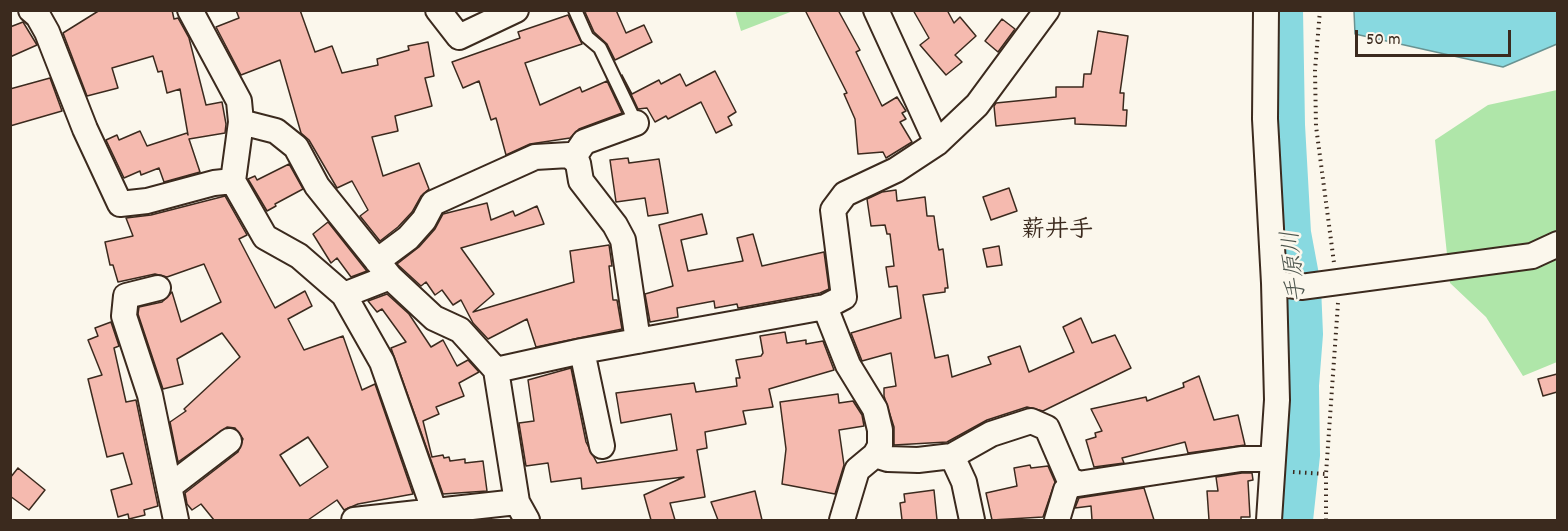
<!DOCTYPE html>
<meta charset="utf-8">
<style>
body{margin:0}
#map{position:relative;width:1568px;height:531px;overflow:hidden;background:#fbf7ec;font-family:Dekko,sans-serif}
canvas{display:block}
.frame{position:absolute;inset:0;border:12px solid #3b2a1e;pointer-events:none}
.scale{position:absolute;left:1355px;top:30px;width:156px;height:27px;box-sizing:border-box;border:3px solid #3b2a1e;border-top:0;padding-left:8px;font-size:18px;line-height:21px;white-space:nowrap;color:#3b2a1e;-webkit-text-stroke:4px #fbf7ec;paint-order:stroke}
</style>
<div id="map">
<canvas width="1568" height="531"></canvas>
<div class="frame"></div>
<div class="scale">50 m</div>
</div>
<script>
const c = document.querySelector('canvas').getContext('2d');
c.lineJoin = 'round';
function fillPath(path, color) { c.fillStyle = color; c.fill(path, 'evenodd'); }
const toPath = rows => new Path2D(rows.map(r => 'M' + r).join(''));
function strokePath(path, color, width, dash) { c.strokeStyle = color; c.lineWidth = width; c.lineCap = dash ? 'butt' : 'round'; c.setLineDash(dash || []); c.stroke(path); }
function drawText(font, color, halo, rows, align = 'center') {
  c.font = font + ' Dekko,"Klee One",sans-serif'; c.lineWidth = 5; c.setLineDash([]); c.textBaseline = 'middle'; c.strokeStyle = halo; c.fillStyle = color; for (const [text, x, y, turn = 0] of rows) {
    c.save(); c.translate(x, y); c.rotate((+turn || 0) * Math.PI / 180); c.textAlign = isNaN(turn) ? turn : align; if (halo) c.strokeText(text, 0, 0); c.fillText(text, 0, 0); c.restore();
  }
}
const green = toPath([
 [735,10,793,10,793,11,741,31],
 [1557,90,1557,362,1523,376,1486,317,1450,283,1435,140,1488,105]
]);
const water = toPath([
 [1354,11,1557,11,1557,44,1503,67,1355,34,1354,11]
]);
const river = toPath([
 [1284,10,1286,125,1292,233,1302,287,1304,334,1300,385,1301,455,1294,520]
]);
const building = toPath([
 [100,10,172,10,174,19,178,18,189,38,206,105,222,102,226,124,225,133,189,139,200,172,164,182,159,168,141,175,140,171,124,178,106,140,117,135,119,140,140,131,147,146,187,133,188,135,180,89,167,93,162,71,158,72,153,56,112,68,118,88,87,96,63,33,100,10],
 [236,10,300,10,315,52,332,46,342,73,378,65,377,59,409,50,408,46,428,42,434,76,425,78,432,106,395,116,398,131,372,137,383,176,419,163,429,189,421,196,412,212,398,227,380,241,360,216,368,210,352,181,337,188,309,140,301,133,280,60,241,75,216,27,239,18,236,10],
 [589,10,616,10,626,33,644,25,652,42,615,60,607,44,594,32,585,12,589,10],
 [805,10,838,10,860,50,856,52,882,106,897,97,906,111,902,113,906,119,900,122,912,142,886,158,883,152,858,154,855,119,844,94,847,93,805,10],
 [913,10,947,10,954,23,960,17,976,36,955,55,962,62,946,75,920,45,929,38,913,10],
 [568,15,582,44,525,63,540,105,580,87,582,92,607,81,622,113,579,129,570,138,530,144,506,155,496,118,491,120,479,81,463,88,452,62,520,38,518,32,568,15],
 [1002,19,1015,29,998,52,985,41,1002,19],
 [23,22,37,45,10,57,10,27,23,22],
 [1098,31,1128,36,1120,93,1124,93,1123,110,1127,110,1126,126,1075,124,1075,118,996,126,994,106,996,103,1056,97,1056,87,1083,87,1084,74,1091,74,1098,31],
 [715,71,736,112,728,117,732,125,716,133,701,102,668,119,666,116,655,122,647,108,638,109,622,75,632,94,659,80,661,84,680,74,686,86,715,71],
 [50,78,62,111,10,126,10,89,50,78],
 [628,158,629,163,659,159,668,213,648,216,645,198,616,202,610,160,628,158],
 [289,164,303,189,275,204,276,206,267,211,248,179,255,176,257,180,289,164],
 [1009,188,1017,211,991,220,983,197,1009,188],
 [896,190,897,201,925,197,927,216,934,216,938,246,939,250,943,249,948,288,945,288,945,292,923,295,935,358,948,355,952,377,991,364,988,357,1020,346,1029,372,1074,352,1063,327,1081,318,1092,343,1115,335,1131,368,1043,411,1027,407,987,420,947,442,894,445,894,427,884,396,884,388,896,386,891,353,862,361,851,333,901,318,897,286,889,287,886,267,894,266,890,234,887,234,885,225,871,226,867,199,882,192,896,190],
 [225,196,247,235,239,239,275,308,305,291,312,306,288,319,304,350,343,336,362,390,375,384,413,494,358,504,344,510,337,500,308,520,214,520,201,504,192,510,187,504,185,493,238,452,243,439,235,428,227,427,178,462,170,422,186,411,184,409,240,357,222,333,177,359,183,384,163,389,138,314,139,307,162,302,172,292,181,322,221,302,204,264,167,277,155,274,118,282,113,265,110,265,105,242,133,236,126,218,151,215,225,196],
 [308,437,328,467,300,486,280,455,308,437],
 [487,203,491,220,513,211,515,216,537,206,544,224,461,248,494,294,473,312,574,282,570,251,609,245,612,266,609,266,613,300,617,300,622,329,536,347,527,319,488,339,473,323,461,300,453,305,442,290,435,295,426,282,421,286,397,264,419,247,435,229,443,214,487,203],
 [702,214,707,234,681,240,688,271,743,261,737,238,753,234,762,266,824,252,829,289,820,293,738,308,737,304,715,308,714,301,677,308,678,317,650,322,645,294,673,286,659,225,702,214],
 [328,222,366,270,367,271,351,277,337,258,331,263,313,234,328,222],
 [999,246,1002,265,987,267,983,249,999,246],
 [387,294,409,314,431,347,443,340,457,366,468,360,479,372,459,383,464,396,436,407,439,414,423,421,432,457,443,455,444,458,449,457,450,461,465,459,465,463,483,461,487,491,443,494,391,348,406,342,382,309,377,312,368,301,387,294],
 [111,322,119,346,114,348,126,402,136,400,158,506,144,510,145,515,129,519,128,514,118,517,111,490,132,484,123,453,107,457,88,379,102,375,88,340,98,336,95,328,111,322],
 [785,332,787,343,806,340,806,344,823,341,834,370,769,389,773,407,743,411,746,424,705,432,707,448,697,450,705,497,670,503,675,520,651,520,644,495,684,477,582,489,581,478,551,482,548,463,526,466,519,423,534,421,528,380,571,368,586,442,597,463,677,450,671,414,621,423,616,393,694,383,696,392,737,386,736,378,740,378,736,360,761,356,763,353,760,336,785,332],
 [1557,374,1557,392,1543,396,1538,379,1557,374],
 [1199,376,1214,420,1238,415,1245,445,1188,453,1185,442,1122,458,1124,463,1094,467,1086,440,1096,437,1095,433,1102,431,1091,409,1146,397,1147,401,1184,387,1183,383,1199,376],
 [838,394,839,403,853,401,862,415,864,426,839,430,844,465,835,494,782,484,786,449,780,402,838,394],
 [1030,465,1031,468,1048,466,1055,482,1043,517,992,520,986,493,1017,486,1014,468,1030,465],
 [18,468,45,490,29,510,10,496,10,478,18,468],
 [1242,473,1252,473,1253,480,1248,481,1250,517,1241,517,1241,520,1209,520,1207,491,1218,491,1216,477,1242,473],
 [1144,488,1154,520,1092,520,1091,506,1075,508,1079,498,1144,488],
 [934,490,937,520,902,520,900,503,905,502,904,494,934,490],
 [755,491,762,520,718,520,711,502,755,491]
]);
const path = toPath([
 [1320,10,1315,70,1316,126,1334,263],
 [1293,472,1326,474],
 [1326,520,1326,474,1338,303]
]);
const lane = toPath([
 [575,10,587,37,600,48,636,123]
]);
const street = toPath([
 [31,10,38,16,47,32,85,129,120,204,147,201,214,183,233,181,265,237,299,256,344,295,390,277],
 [190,10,239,101,241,122,233,181],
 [438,10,459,37,516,10],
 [876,10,937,143],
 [1266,10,1265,119,1274,283,1277,400,1269,520],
 [241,122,276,131,296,147,317,186,390,277,434,318,460,330,496,370,517,502,527,520],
 [574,157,584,142,636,123],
 [377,261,408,238,424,220,433,203,535,157,569,155,578,163,581,181,615,225,623,240,638,341],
 [1274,283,1301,287,1532,256,1558,244],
 [158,288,126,296,124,316,150,395,176,520],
 [344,295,382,362,434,510],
 [825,307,848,365,875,409,880,430,880,446,875,455,857,470,842,520],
 [582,351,602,446],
 [496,370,582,351,825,307,844,297,833,210,845,194,896,170,937,143,977,105,1047,10],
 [875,455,888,459,918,460,952,456],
 [169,487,229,441],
 [354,520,517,502],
 [972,520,964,482,952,456,991,434,1031,421,1047,428,1069,479,1078,484,1241,459,1272,459],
 [1057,520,1066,490,1075,482]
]);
const neighbourhoodNames = [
 ["薪井手",1057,233]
];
const waterNames = [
 ["手原川",1297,266,-96]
];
fillPath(green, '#afe6a9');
fillPath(water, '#88d9e0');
strokePath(water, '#699392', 1.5);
strokePath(river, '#88d9e0', 38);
fillPath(building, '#f5baaf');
strokePath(building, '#3b2a1e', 1.5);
strokePath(lane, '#3b2a1e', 16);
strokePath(street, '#3b2a1e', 28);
strokePath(path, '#3b2a1e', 4, [1.5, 4.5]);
strokePath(lane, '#fbf7ec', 12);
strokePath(street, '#fbf7ec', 24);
drawText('bold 24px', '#3b2a1e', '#fbf7ec', neighbourhoodNames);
drawText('italic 24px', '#4e564e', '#fbf7ec', waterNames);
</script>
